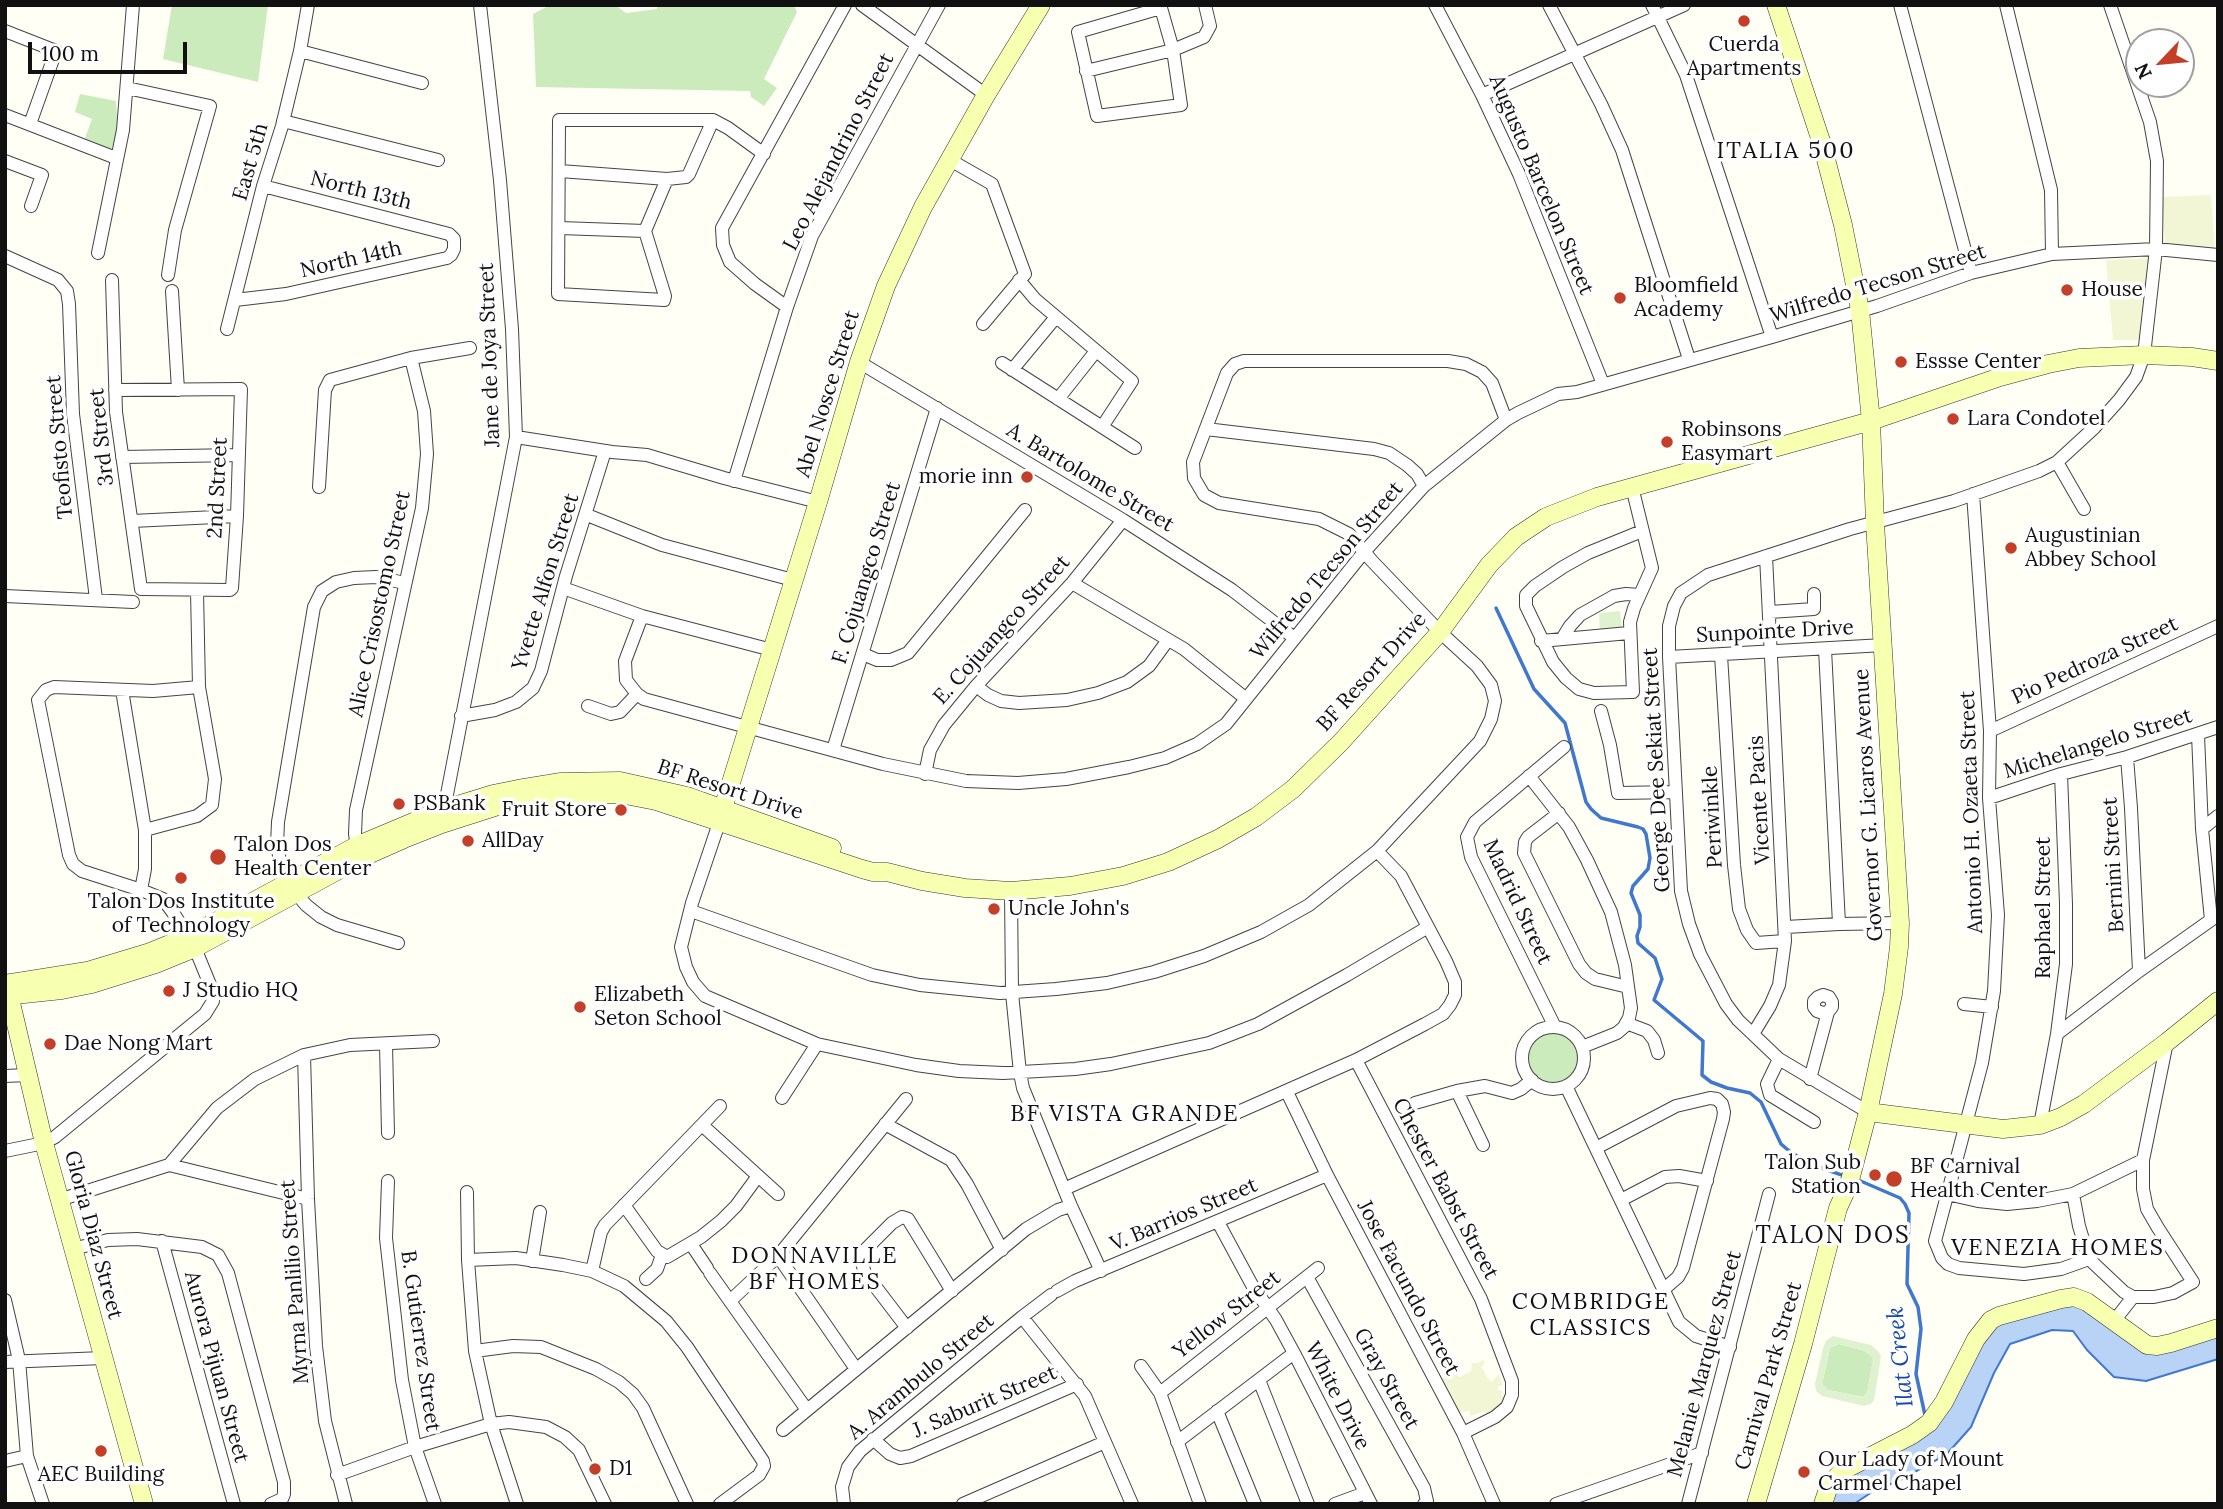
<!DOCTYPE html>
<style>
body{margin:0}
#map{position:relative;width:2223px;height:1509px;overflow:hidden;background:#fffff5;font-family:Lora,serif}
canvas{display:block}
.frame{position:absolute;inset:0;border:7px solid #111;pointer-events:none}
.north{position:absolute;left:2125px;top:28px;width:70px;height:70px;box-sizing:border-box;background:#fff;border:2px solid #a0a0a0;border-radius:50%;rotate:244deg;font-size:19px;font-weight:700;line-height:28px;text-align:center;color:#111}
.north::after{content:'';display:block;margin:auto;width:24px;height:32px;background:#c33f27;clip-path:polygon(50% 0,100% 100%,50% 72%,0 100%)}
.scale{position:absolute;left:28px;top:42px;width:159px;height:32px;box-sizing:border-box;border:4px solid #111;border-top:0;padding-left:9px;font-size:21px;line-height:24px;white-space:nowrap;color:#111;-webkit-text-stroke:5px #fff;paint-order:stroke}
</style>
<div id="map">
<canvas width="2223" height="1509"></canvas>
<div class="frame"></div>
<div class="north">N</div>
<div class="scale">100 m</div>
</div>
<script>
const c = document.querySelector('canvas').getContext('2d');
c.lineJoin = 'round';
function fillPath(path, color) { c.fillStyle = color; c.fill(path, 'evenodd'); }
const toPath = rows => new Path2D(rows.map(r => 'M' + r).join(''));
function strokePath(path, color, width, dash) { c.strokeStyle = color; c.lineWidth = width; c.lineCap = dash ? 'butt' : 'round'; c.setLineDash(dash || []); c.stroke(path); }
function drawText(font, color, halo, rows, align = 'center') {
  c.font = font + ' Lora,serif'; c.lineWidth = 7; c.setLineDash([]); c.textBaseline = 'middle'; c.strokeStyle = halo; c.fillStyle = color; for (const [text, x, y, turn = 0] of rows) {
    c.save(); c.translate(x, y); c.rotate((+turn || 0) * Math.PI / 180); c.textAlign = isNaN(turn) ? turn : align; if (halo) c.strokeText(text, 0, 0); c.fillText(text, 0, 0); c.restore();
  }
}
const farmland = toPath([
 [2211,195,2215,254,2165,243,2162,197],
 [2150,258,2142,340,2113,340,2106,260],
 [1483,1360,1485,1362,1481,1368,1483,1369,1488,1379,1492,1382,1499,1374,1503,1385,1498,1387,1498,1390,1502,1391,1503,1399,1498,1408,1488,1415,1484,1411,1471,1416,1469,1411,1454,1413,1439,1380,1455,1373,1460,1377,1471,1371,1472,1363,1478,1363]
]);
const green = toPath([
 [172,5,268,5,258,82,163,59],
 [550,5,615,5,626,13,657,9,657,5,794,5,797,12,764,79,777,88,764,106,751,97,750,91,536,87,533,14],
 [80,94,116,101,118,130,111,150,85,138,92,119,75,112],
 '1528 1057a25 25 0 1 1 50 0a25 25 0 1 1-50 0Z',
 [1839,1344,1865,1351,1872,1357,1873,1360,1867,1393,1863,1397,1828,1390,1822,1384,1830,1348]
]);
const pitch = toPath([
 [1620,611,1622,629,1600,631,1599,613],
 [1833,1336,1871,1345,1879,1352,1881,1357,1874,1400,1871,1404,1864,1406,1822,1396,1816,1391,1815,1384,1823,1348,1826,1341],
 [1839,1344,1865,1351,1872,1357,1873,1360,1867,1393,1863,1397,1828,1390,1822,1384,1830,1348]
]);
const water = toPath([
 [2082,1300,2145,1350,2218,1334,2218,1359,2146,1381,2114,1377,2087,1350,2073,1331,2052,1330,2010,1344,1994,1373,1971,1427,1947,1454,1900,1480,1872,1492,1854,1504,1828,1504,1840,1475,1919,1438,1996,1322,2082,1300]
]);
const stream = toPath([
 [1496,608,1534,689,1565,723,1586,802,1591,809,1601,818,1638,827,1643,829,1646,834,1650,858,1648,869,1633,886,1631,893,1640,915,1640,927,1637,936,1638,943,1655,958,1662,979,1654,1000,1703,1041,1702,1075,1711,1082,1727,1088,1750,1093,1761,1102,1781,1144,1788,1150,1809,1164,1845,1176],
 [1856,1179,1900,1198,1905,1204,1909,1213,1907,1284,1918,1307,1921,1329,1916,1374,1925,1415]
]);
const street = toPath([
 [862,5,986,95],
 [1160,5,1161,8,1173,50,1181,105,1097,116,1078,32,1161,8],
 [1435,5,1482,95,1519,174,1603,384],
 [1549,5,1601,104,1622,150,1689,359],
 [1652,5,1686,75,1772,337],
 [1900,5,1971,273],
 [2006,5,2051,190,2052,254],
 [5,31,56,51,30,124],
 [300,51,422,83],
 [1086,71,1173,50,1204,37,1210,26,1205,5],
 [127,88,210,106,175,230,168,275],
 [1482,95,1684,5],
 [5,115,116,158],
 [283,121,438,160],
 [950,160,992,184,1025,274,983,324],
 [5,161,42,175,31,206],
 [560,171,667,179,686,177,689,174,713,120],
 [667,179,645,231,665,296,664,300,558,294,559,120,713,120,728,128,764,154],
 [560,228,645,231],
 [98,253,123,130,133,5],
 [5,256,58,280,67,291,69,304,73,414,96,599],
 [112,280,116,412,141,589,230,590,232,588,237,516,241,389,115,390],
 [1019,280,1035,299,1132,381,1102,427],
 [172,291,178,390],
 [235,300,286,294,447,258,451,255,454,249,454,239,449,234,263,186],
 [787,307,755,284,730,262,723,245,722,228,845,5],
 [227,329,263,186,282,126,300,51,308,5],
 [859,362,1123,520,1232,590,1293,637],
 [1002,363,1135,448],
 [1012,370,1056,317],
 [1058,399,1096,351],
 [1206,429,1374,449,1389,453,1407,465,1417,474,1424,486],
 [516,437,612,452,647,455,724,478,818,502],
 [122,457,239,455],
 [2057,462,2084,509],
 [734,481,787,307,812,236,939,5],
 [319,487,325,390,330,380,411,358,470,348],
 [1632,487,1652,568,1634,608,1630,622,1633,692,1594,693,1579,689,1566,678,1553,662,1526,606,1526,595,1535,586,1563,567,1588,553,1642,531],
 [1973,494,1990,731,1989,798,1998,915,1994,991,1982,1063,1935,1241,1942,1258,1948,1264,1959,1268,2024,1274,2061,1269,2089,1259],
 [587,515,662,545,793,580],
 [132,521,237,516],
 [1072,583,1184,649,1245,698],
 [563,588,642,616,772,650],
 [5,596,133,602],
 [1770,612,1814,609,1814,594],
 [642,616,625,661,626,680,637,694,644,699,883,764,966,781,1018,783,1066,779,1129,767,1165,758,1197,744,1226,724,1364,552,1424,486,1506,420,1518,413,1558,394,1577,392,1772,337,1877,306,1971,273,2052,254,2156,249,2218,255],
 [1562,639,1570,626,1580,615,1614,596,1626,594,1639,595],
 [1541,641,1629,633],
 [1825,649,1839,924],
 [863,654,877,660,891,660,908,653,1025,510],
 [1721,655,1734,865,1739,909,1747,930,1756,943,1785,941],
 [1669,657,1884,645],
 [976,686,988,695,1001,701,1019,703,1067,700,1098,693,1127,682,1149,666,1168,640],
 [122,690,145,830,145,869,141,890],
 [588,706,611,714,620,712,637,694],
 [1601,711,1610,745,1618,793,1676,792],
 [461,716,495,710,516,702,533,688,541,671,566,576,605,451],
 [1990,731,2218,626],
 [2198,735,2202,829,2211,920],
 [833,750,937,408],
 [2127,757,2131,808,2139,971],
 [925,774,930,750,944,725,976,686,1072,583,1123,520],
 [1529,776,1569,827,1587,860,1611,912,1625,965,1631,1008,1629,1018,1624,1027,1617,1033,1582,1047],
 [1989,798,2061,774,2127,757,2218,727],
 [1559,813,1528,837,1525,842,1524,853,1579,964,1586,973,1595,979,1628,987],
 [443,815,516,437,512,329,500,180,480,5],
 [719,823,692,903,681,947,686,967,693,982,705,996,817,1044,916,1065,959,1071,1003,1073,1075,1069,1111,1064,1209,1043,1258,1024,1347,975,1428,927],
 [2202,829,2218,816],
 [145,830,197,816,212,805,215,779,199,687,197,591],
 [358,852,355,834,356,810,422,508,427,454,424,411,411,358],
 [1011,891,1012,993,1020,1073,1023,1088,1071,1206,1101,1271],
 [691,911,872,975,920,985,1000,993,1056,989,1107,983,1154,972,1204,956,1261,932,1309,905,1377,851,1480,741,1491,719,1495,701,1491,685,1477,666,1440,632,1372,561,1349,534,1319,519,1219,503,1204,495,1194,478,1193,462,1227,373,1235,364,1244,361,1448,361,1466,364,1482,372,1492,383,1506,420],
 [1786,927,1839,924,1900,923],
 [398,943,337,925,321,917,306,905,295,892,289,881,280,861,277,845,278,822,314,607,322,591,336,582,354,578,376,577,405,583],
 [1964,1004,1992,1007],
 [1626,1023,1647,1031,1654,1040,1658,1053],
 [1555,1027,1471,857,1467,837,1475,822,1564,747],
 '1522 1058a31 31 0 1 1 62 0a31 31 0 1 1-62 0Z',
 [1753,1034,1770,1006,1779,985,1785,941,1766,556],
 [2057,1034,2139,971,2218,915],
 [386,1044,388,1133],
 [304,1055,308,1199,316,1346,325,1421,346,1504],
 [1779,1059,1767,1084,1770,1095,1814,1122],
 [1356,1060,1481,1299,1512,1381,1512,1395,1507,1407,1495,1417,1463,1433],
 [5,1076,28,1075],
 [1810,1079,1828,1012,1832,1007,1832,1002,1829,997,1823,995,1818,997,1814,1001,1814,1007,1817,1011,1823,1013,1828,1012],
 [1566,1086,1679,1322,1696,1336,1730,1347],
 [1457,1091,1483,1145],
 [1287,1092,1327,1175,1463,1433,1494,1504],
 [782,1098,817,1044],
 [1415,1103,1457,1091,1485,1086,1512,1093,1521,1089,1532,1080],
 [1868,1112,1779,1059,1738,1020,1726,1004,1700,954,1689,924,1681,891,1669,657,1669,626,1674,606,1681,593,1708,575,1850,529,1954,501,2039,471,2057,462,2094,428,2119,400,2136,377,2144,355,2156,249,2157,161,2150,122,2110,5],
 [885,1124,951,1160,967,1184,1002,1250],
 [702,1125,778,1194],
 [2040,1125,2057,1034,2066,964,2066,904,2061,774],
 [1596,1148,1676,1106,1710,1098,1717,1099,1722,1104,1724,1112,1723,1119,1683,1268,1678,1277,1663,1290],
 [5,1151,44,1143,55,1137,205,1014,213,1001,213,992,195,948,174,914,163,899,141,890,82,871,73,864,69,855,38,700,46,690,54,687,153,691,199,687],
 [169,1165,217,1108,255,1079,304,1055,350,1045,433,1041],
 [169,1165,308,1199],
 [388,1181,386,1238,402,1380,415,1447,435,1504],
 [1064,1189,1356,1060,1425,1024,1443,1014,1450,1005,1455,995,1455,982,1446,961,1401,876,1377,851],
 [467,1192,468,1260,475,1351,491,1424,517,1504],
 [1947,1194,1978,1201,2007,1204,2037,1201,2073,1194,2143,1160],
 [2073,1194,2079,1226,2089,1259,2124,1292,2133,1297,2154,1297,2173,1293,2193,1282,2158,1228,2147,1209,2143,1189,2143,1160,2167,1042],
 [59,1200,169,1165],
 [1621,1200,1665,1177,1679,1176,1707,1181],
 [624,1205,657,1251,667,1257,701,1237,721,1221,736,1206,758,1176],
 [1218,1222,1252,1285,1276,1320,1294,1353,1371,1504],
 [162,1241,234,1504],
 [691,1244,707,1268],
 [73,1249,108,1240,137,1239,202,1247,218,1255,228,1273,284,1482,284,1494,282,1499,271,1504],
 [778,1256,856,1369],
 [468,1260,516,1258,563,1265,592,1271,624,1286,666,1321,687,1347,763,1461,764,1466,759,1475,720,1504],
 [532,1261,540,1212],
 [592,1271,601,1232,605,1225,720,1106],
 [710,1273,807,1410],
 [1307,1277,1424,1488,1427,1501,1424,1504],
 [646,1279,657,1269,662,1255],
 [1057,1291,1075,1281,1327,1175],
 [5,1300,19,1360,27,1456,43,1504],
 [730,1301,778,1256,906,1099],
 [2107,1315,2114,1317,2118,1316,2133,1297],
 [1022,1317,1085,1396,1132,1504],
 [907,1328,865,1273,861,1260,865,1250,892,1223,902,1217,908,1219,952,1291],
 [475,1351,513,1346,541,1347,596,1369,619,1382,633,1394,643,1408,687,1504],
 [5,1362,103,1358],
 [1141,1366,1160,1393,1200,1504],
 [1259,1380,1308,1504],
 [1160,1393,1318,1268],
 [1217,1411,1255,1504],
 [783,1430,1026,1229,1058,1210,1071,1206],
 [873,1439,890,1454,900,1458,911,1456,1077,1384],
 [1177,1442,1294,1353],
 [5,1461,27,1456],
 [337,1475,415,1447,491,1424,509,1422,546,1427,565,1437,579,1450,605,1504],
 [844,1504,842,1487,848,1467,860,1451,1022,1317,1051,1295],
 [963,1504,1105,1442],
 [1335,1504,1365,1493],
 [1556,1504,1702,1453],
 [1688,1504,1769,1194]
]);
const secondary = toPath([
 [720,818,818,502,859,362,886,286,923,207,986,95,1041,5],
 [5,984,87,971,150,952,189,936,356,846,444,809,493,794,518,789,561,782,620,781,687,796,832,848],
 [7,986,44,1143,144,1504],
 [5,996,62,990,92,984,156,964,195,948,361,858,404,839,442,824,495,807,562,795,620,794,656,801,862,869,873,872,887,872,922,881,965,888,1011,891,1070,886,1123,876,1168,862,1218,839,1256,817,1293,789,1341,742,1440,632,1489,565,1516,537,1546,517,1597,497,1871,421,2000,377,2048,364,2079,358,2144,355,2192,357,2218,361],
 [1868,1112,2003,1129,2040,1125,2061,1117,2084,1104,2167,1042,2218,1001],
 [1756,1504,1803,1344,1838,1208,1849,1184,1868,1112,1893,994,1899,947,1900,923,1875,523,1871,421,1860,310,1843,225,1822,144,1776,5],
 [1823,1504,1829,1486,1842,1471,1912,1435,1929,1423,1944,1402,1976,1339,1991,1320,1999,1316,2061,1299,2074,1297,2087,1302,2147,1345,2157,1346,2171,1343,2218,1328]
]);
const markers = [
 [1744,21,7,"#c33f27"],
 [2067,290,7,"#c33f27"],
 [1620,298,7,"#c33f27"],
 [1901,362,7,"#c33f27"],
 [1953,419,7,"#c33f27"],
 [1667,442,7,"#c33f27"],
 [1027,477,7,"#c33f27"],
 [2011,548,7,"#c33f27"],
 [399,804,7,"#c33f27"],
 [621,810,7,"#c33f27"],
 [468,841,7,"#c33f27"],
 [218,857,9,"#c33f27"],
 [181,878,7,"#c33f27"],
 [994,909,7,"#c33f27"],
 [169,991,7,"#c33f27"],
 [580,1007,7,"#c33f27"],
 [50,1044,7,"#c33f27"],
 [1875,1175,7,"#c33f27"],
 [1894,1179,9,"#c33f27"],
 [101,1451,7,"#c33f27"],
 [595,1469,7,"#c33f27"],
 [1804,1472,7,"#c33f27"]
];
const poiNames = [
 ["Cuerda",1744,45,"center"],
 ["Apartments",1744,69,"center"],
 ["Bloomfield",1634,286],
 ["Academy",1634,310],
 ["House",2081,290],
 ["Essse Center",1915,362],
 ["Lara Condotel",1967,419],
 ["Robinsons",1681,430],
 ["Easymart",1681,454],
 ["morie inn",1013,477,"right"],
 ["Augustinian",2025,536],
 ["Abbey School",2025,560],
 ["PSBank",413,804],
 ["Fruit Store",607,810,"right"],
 ["AllDay",482,841],
 ["Talon Dos",234,845],
 ["Health Center",234,869],
 ["Talon Dos Institute",181,902,"center"],
 ["of Technology",181,926,"center"],
 ["Uncle John's",1008,909],
 ["J Studio HQ",183,991],
 ["Elizabeth",594,995],
 ["Seton School",594,1019],
 ["Dae Nong Mart",64,1044],
 ["Talon Sub",1861,1163,"right"],
 ["Station",1861,1187,"right"],
 ["BF Carnival",1910,1167],
 ["Health Center",1910,1191],
 ["Our Lady of Mount",1818,1460],
 ["Carmel Chapel",1818,1484],
 ["D1",609,1469],
 ["AEC Building",101,1475,"center"]
];
const streetNames = [
 ["Leo Alejandrino Street",839,152,-63],
 ["East 5th",251,162,-74],
 ["Augusto Barcelon Street",1541,185,67],
 ["North 13th",361,191,14],
 ["North 14th",351,260,-13],
 ["Wilfredo Tecson Street",1878,284,-17],
 ["Jane de Joya Street",490,355,-92],
 ["Abel Nosce Street",828,394,-73],
 ["3rd Street",102,437,-96],
 ["Teofisto Street",60,447,-95],
 ["A. Bartolome Street",1090,478,31],
 ["2nd Street",218,488,-87],
 ["Wilfredo Tecson Street",1327,571,-50],
 ["F. Cojuangco Street",867,573,-73],
 ["Yvette Alfon Street",546,582,-73],
 ["Alice Crisostomo Street",380,604,-78],
 ["E. Cojuangco Street",1002,630,-48],
 ["Sunpointe Drive",1775,632,-3],
 ["Pio Pedroza Street",2095,661,-25],
 ["BF Resort Drive",1372,672,-48],
 ["Michelangelo Street",2098,744,-17],
 ["George Dee Sekiat Street",1657,770,-93],
 ["BF Resort Drive",730,790,18],
 ["Vicente Pacis",1760,800,-93],
 ["Governor G. Licaros Avenue",1869,805,-93],
 ["Antonio H. Ozaeta Street",1972,812,-92],
 ["Periwinkle",1713,817,-93],
 ["Bernini Street",2114,865,-93],
 ["Madrid Street",1517,902,65],
 ["Raphael Street",2044,908,-90],
 ["Chester Babst Street",1445,1189,62],
 ["V. Barrios Street",1184,1215,-23],
 ["Gloria Diaz Street",93,1235,75],
 ["Myrna Panlilio Street",295,1282,-94],
 ["Jose Facundo Street",1408,1288,62],
 ["Yellow Street",1227,1315,-38],
 ["B. Gutierrez Street",420,1341,82],
 ["Melanie Marquez Street",1705,1364,-75],
 ["Aurora Pijuan Street",216,1367,75],
 ["Carnival Park Street",1769,1376,-74],
 ["A. Arambulo Street",921,1377,-40],
 ["Gray Street",1386,1379,61],
 ["White Drive",1337,1396,63],
 ["J. Saburit Street",985,1402,-23]
];
const neighbourhoodNames = [
 ["ITALIA 500",1786,151],
 ["BF VISTA GRANDE",1125,1114],
 ["VENEZIA HOMES",2058,1248],
 ["DONNAVILLE",815,1256],
 ["BF HOMES",815,1282],
 ["COMBRIDGE",1591,1302],
 ["CLASSICS",1591,1328]
];
const waterNames = [
 ["Ilat Creek",1901,1357,-96]
];
const quarterNames = [
 ["TALON DOS",1833,1236]
];
fillPath(farmland, '#f2f6d4');
fillPath(green, '#ccebbd');
fillPath(pitch, '#dff2cf');
fillPath(water, '#b9d3f7');
strokePath(water, '#4078ce', 2);
strokePath(stream, '#4078ce', 3.5);
strokePath(street, '#444', 14);
strokePath(secondary, '#333', 19);
strokePath(street, '#fff', 12);
strokePath(secondary, '#f7ffb0', 18);
for (const [x, y, r, color] of markers) { const dot = new Path2D(); dot.arc(x, y, r, 0, 2 * Math.PI); c.fillStyle = color; c.fill(dot); strokePath(dot, '#fff', 2.5); }
drawText('21px', '#111', '#fff', poiNames, 'left');
drawText('21px', '#111', '#fff', streetNames);
c.letterSpacing = '2px';
drawText('23px', '#111', '#fff', neighbourhoodNames);
c.letterSpacing = '0px';
drawText('italic 23px', '#184ba5', '#fff', waterNames);
c.letterSpacing = '2px';
drawText('24px', '#111', '#fff', quarterNames);
c.letterSpacing = '0px';
</script>
